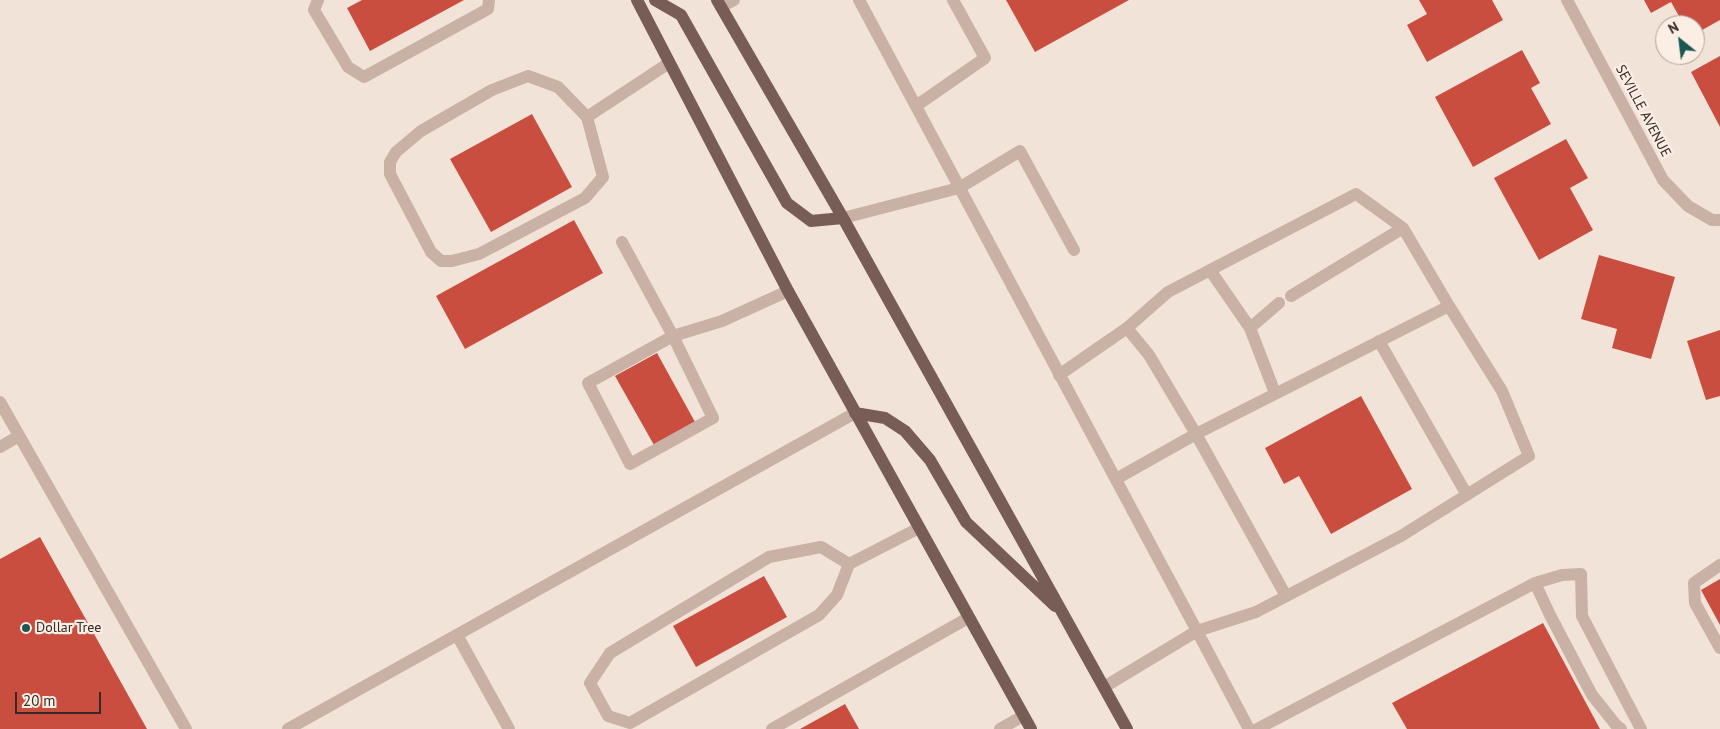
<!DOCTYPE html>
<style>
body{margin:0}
#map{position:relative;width:1720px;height:729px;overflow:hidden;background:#f2e3d9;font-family:"PT Sans",sans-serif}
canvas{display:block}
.north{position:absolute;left:1655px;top:15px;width:50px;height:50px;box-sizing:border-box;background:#faeee5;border:1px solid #ac9f99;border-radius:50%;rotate:331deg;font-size:14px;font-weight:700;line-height:20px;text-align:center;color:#362926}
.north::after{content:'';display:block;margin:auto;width:18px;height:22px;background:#1b5854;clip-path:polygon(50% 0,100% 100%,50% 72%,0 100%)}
.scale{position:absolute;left:15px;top:692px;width:86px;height:22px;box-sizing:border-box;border:2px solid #362926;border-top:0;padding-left:6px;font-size:15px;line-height:18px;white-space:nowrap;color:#362926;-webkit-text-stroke:4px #faeee5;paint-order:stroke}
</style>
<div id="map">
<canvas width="1720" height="729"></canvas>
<div class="north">N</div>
<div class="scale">20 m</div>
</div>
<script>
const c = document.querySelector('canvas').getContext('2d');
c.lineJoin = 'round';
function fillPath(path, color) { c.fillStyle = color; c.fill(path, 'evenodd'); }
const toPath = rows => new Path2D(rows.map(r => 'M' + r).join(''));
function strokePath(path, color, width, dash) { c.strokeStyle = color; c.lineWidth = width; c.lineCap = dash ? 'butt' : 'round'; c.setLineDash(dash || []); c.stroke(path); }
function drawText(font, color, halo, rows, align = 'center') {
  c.font = font + ' "PT Sans",sans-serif'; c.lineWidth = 4.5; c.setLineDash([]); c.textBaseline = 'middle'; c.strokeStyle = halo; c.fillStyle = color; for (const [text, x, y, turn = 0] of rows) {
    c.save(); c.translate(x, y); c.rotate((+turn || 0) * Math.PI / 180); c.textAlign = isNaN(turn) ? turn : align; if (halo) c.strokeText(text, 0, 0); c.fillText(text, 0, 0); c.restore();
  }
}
const building = toPath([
 [362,0,464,0,370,51,347,8],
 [1006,0,1129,0,1035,52],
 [1419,0,1492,0,1503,20,1427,62,1407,25,1427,14],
 [1644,0,1720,0,1720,20,1695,34,1695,25,1684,25,1671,2,1651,13],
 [1522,50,1540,83,1531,88,1551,124,1473,167,1435,97],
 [1720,56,1720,127,1691,72],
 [532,114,572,187,491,232,450,159],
 [1566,139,1588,178,1570,188,1593,230,1539,260,1494,178],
 [574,220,603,273,465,349,436,296],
 [1599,255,1675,277,1651,359,1612,348,1617,329,1581,319],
 [1720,330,1720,396,1706,400,1687,341],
 [657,353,695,422,654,445,615,376],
 [1361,396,1412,489,1331,534,1299,476,1284,484,1265,448],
 [40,537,147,729,0,729,0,559],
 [764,576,787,617,696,667,673,626],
 [1720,579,1720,625,1701,590],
 [1543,623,1600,729,1407,729,1392,703],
 [845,704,859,729,800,729]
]);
const service = toPath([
 [318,0,314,10,348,67,364,77,488,9,489,0],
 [859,0,1197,631,1256,612,1401,536,1529,456,1502,391,1449,306,1196,434,1116,479],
 [721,7,734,0],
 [528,76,558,87,587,117,603,177,585,198,479,254,452,261,441,261,431,252,390,174,390,162,396,152,421,131,492,90,528,76],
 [916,106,985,58,953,0],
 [587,117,669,63],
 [843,218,959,188,1020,151,1074,250],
 [622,242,673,336,722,321,788,291],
 [1210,270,1250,328],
 [1291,296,1403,228,1449,306],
 [1127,328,1168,292,1356,194,1403,228],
 [673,336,713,418,630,464,588,383,673,336],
 [1379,341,1467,495],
 [1059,375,1127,328,1149,355,1196,434,1286,596],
 [1275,393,1250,328,1279,303],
 [0,402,186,729],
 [0,447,19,436],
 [849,564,821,547,769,557,610,653,590,683,608,716,630,723,819,615,837,595,849,564,919,528],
 [1720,565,1694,583,1695,603,1720,648],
 [1535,583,1550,615,1592,695,1616,725,1621,729],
 [457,635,509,729],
 [1104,687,1197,631,1249,729],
 [288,729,855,413],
 [772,729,968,618],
 [1000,729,1023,716],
 [1257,729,1535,583,1562,575,1581,574,1582,616,1641,729]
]);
const minor = toPath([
 [1567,0,1663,180,1688,206,1712,220,1720,220]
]);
const primary = toPath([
 [637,0,788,291,1031,729],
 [655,0,681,15,787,203,811,221,843,218],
 [717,0,843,218,1127,729],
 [855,413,885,418,905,431,930,460,966,522,1055,606]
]);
const markers = [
 [26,628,5,"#1b5854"]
];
const streetNames = [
 ["SEVILLE AVENUE",1643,111,62]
];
const poiNames = [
 ["Dollar Tree",36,628]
];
fillPath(building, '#ca4e3f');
strokePath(service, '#cab1a5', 12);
strokePath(minor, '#cab1a5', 12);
strokePath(primary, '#785d57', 12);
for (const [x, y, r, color] of markers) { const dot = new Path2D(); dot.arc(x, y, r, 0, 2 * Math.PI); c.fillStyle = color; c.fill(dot); strokePath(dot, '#faeee5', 2); }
drawText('14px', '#362926', '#faeee5', streetNames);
drawText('14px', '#362926', '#faeee5', poiNames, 'left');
</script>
